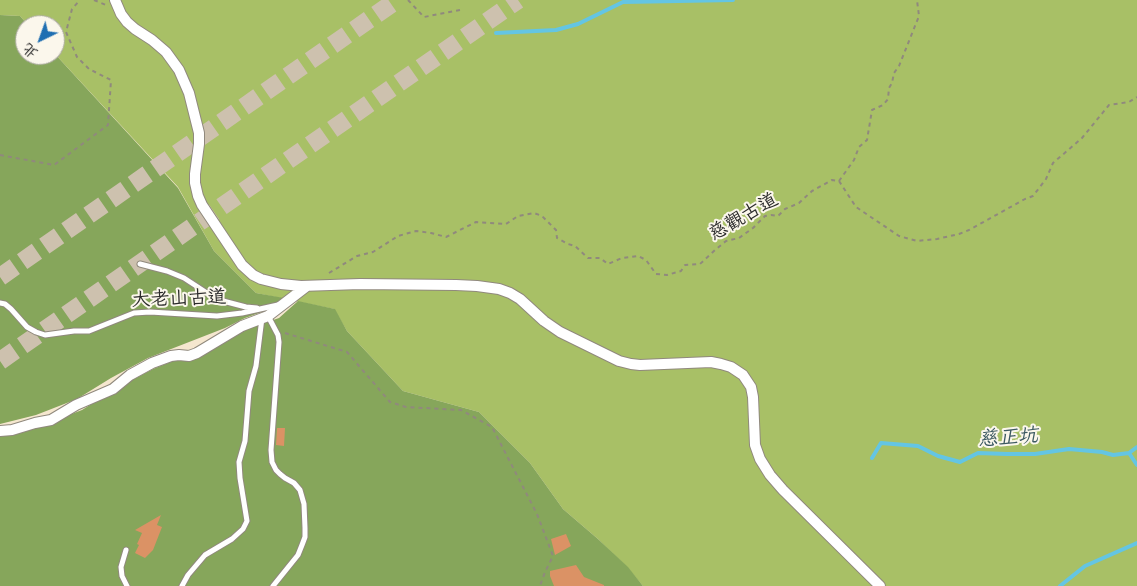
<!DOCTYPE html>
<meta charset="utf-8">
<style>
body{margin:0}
#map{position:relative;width:1137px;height:586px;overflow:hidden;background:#f5e7cf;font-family:"Architects Daughter","LXGW WenKai TC",sans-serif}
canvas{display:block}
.north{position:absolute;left:15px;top:15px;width:50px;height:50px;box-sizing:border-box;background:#fbf7ec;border:1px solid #a8a59f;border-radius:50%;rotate:222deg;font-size:14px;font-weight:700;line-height:20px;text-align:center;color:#2b2b2b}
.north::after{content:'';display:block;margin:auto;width:18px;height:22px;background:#1f6fb2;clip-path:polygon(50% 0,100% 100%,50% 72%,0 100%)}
</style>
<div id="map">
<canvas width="1137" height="586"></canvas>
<div class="north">北</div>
</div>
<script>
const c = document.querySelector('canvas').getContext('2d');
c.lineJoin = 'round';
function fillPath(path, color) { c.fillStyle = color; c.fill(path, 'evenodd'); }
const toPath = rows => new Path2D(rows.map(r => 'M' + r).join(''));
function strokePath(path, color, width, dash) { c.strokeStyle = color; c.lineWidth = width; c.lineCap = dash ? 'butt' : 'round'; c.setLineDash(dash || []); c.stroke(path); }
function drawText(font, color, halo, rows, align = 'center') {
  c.font = font + ' "Architects Daughter","LXGW WenKai TC",sans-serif'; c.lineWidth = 4; c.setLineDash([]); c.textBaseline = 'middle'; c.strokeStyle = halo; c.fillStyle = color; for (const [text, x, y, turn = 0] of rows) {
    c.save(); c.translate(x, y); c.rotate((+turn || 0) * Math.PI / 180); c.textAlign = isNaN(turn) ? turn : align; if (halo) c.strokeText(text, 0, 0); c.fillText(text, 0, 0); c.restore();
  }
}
const green = toPath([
 [0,0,1137,0,1137,586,643,586,627,567,598,539,563,509,530,463,479,412,403,391,347,331,334,309,256,293,214,251,178,187,55,54,55,25,28,25,20,16,0,15]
]);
const forest = toPath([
 [0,15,20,16,28,25,25,25,25,55,55,55,55,54,178,188,214,251,256,293,284,298,273,308,245,318,225,328,148,358,111,378,77,399,36,415,0,424],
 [298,301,335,309,347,331,403,391,479,412,530,463,563,509,598,539,628,567,643,586,0,586,0,436,40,426,82,410,117,388,153,369,230,338,250,328,279,318]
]);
const stream = toPath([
 [496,33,556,30,578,24,623,2,733,0],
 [1137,447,1129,453,1137,465],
 [872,458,881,443,918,446,938,456,960,462,978,453,1007,454,1035,454,1069,449,1102,452,1113,455,1129,453],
 [1060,586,1085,566,1137,543]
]);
const building = toPath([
 [277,428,285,428,284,446,276,445],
 [161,515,157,525,162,527,153,550,145,558,135,553,139,545,137,544,142,533,135,530],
 [566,534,571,546,555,555,551,539],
 [576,565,584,577,604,585,604,586,554,586,550,576,550,571]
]);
const highwayTunnel = toPath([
 [0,277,397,0],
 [0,361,518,0]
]);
const path = toPath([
 [94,0,106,5],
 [408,0,424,17,460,10],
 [0,155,54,165,108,125,111,80,89,69,77,57,66,32,72,9,80,0],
 [839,181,854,160,859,147,867,140,872,110,883,105,888,99,889,88,892,83,894,73,899,66,919,16,917,0],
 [329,273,357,256,373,252,398,236,416,231,431,233,446,237,476,222,506,224,518,216,534,213,542,216,556,230,557,238,568,244,575,246,588,258,600,258,608,264,622,258,638,256,646,260,656,274,667,275,681,271,685,265,700,264,715,250,726,241,739,238,753,228,765,216,771,215,778,216,785,209,799,203,812,191,832,180,839,181,856,207,899,236,917,241,937,239,959,234,969,230,1025,199,1033,196,1046,179,1053,163,1082,138,1109,105,1129,102,1137,97],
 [285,333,347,352,390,402,406,407,461,410,492,427,537,514,553,556,545,572,540,586]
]);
const lane = toPath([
 [140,264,167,271,184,278,210,295,223,301,246,307,257,308],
 [0,303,5,304,11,309,27,327,36,332,45,335,74,331,89,331,134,313,150,312,217,316,242,313,278,305],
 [268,316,278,335,279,342,271,450,272,462,276,470,280,474,285,478,294,483,300,490,304,504,305,528,305,537,302,545,298,555,273,586],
 [126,550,121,567,122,576,127,586],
 [182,586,188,575,205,555,232,539,243,529,247,521,240,478,239,462,245,441,249,391,256,366,262,318]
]);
const street = toPath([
 [115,0,121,14,127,22,135,29,152,40,166,52,179,70,189,93,199,133,199,144,195,174,195,183,198,196,202,205,242,265,253,275,261,279,281,284,301,286,360,284,456,285,477,286,499,289,510,293,520,299,544,321,560,332,619,361,631,364,640,365,711,362,721,364,731,367,743,375,751,387,753,397,755,445,760,459,770,475,783,490,880,586],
 [0,431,12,430,35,423,51,420,76,405,113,389,130,375,152,363,171,356,179,355,189,356,197,353,242,326,268,316,307,286]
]);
const streetNames = [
 ["慈觀古道",744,218,-30],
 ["大老山古道",179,300,-2]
];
const waterNames = [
 ["慈正坑",1008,439,-4]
];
fillPath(green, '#a8c066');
fillPath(forest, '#86a65b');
strokePath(stream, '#64c5e3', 4);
fillPath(building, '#db9265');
strokePath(highwayTunnel, '#cdc1ae', 18, [18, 9]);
strokePath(lane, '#90897d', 7);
strokePath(street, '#90897d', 12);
strokePath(path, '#90897d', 2, [4, 4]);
strokePath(lane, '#fff', 5);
strokePath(street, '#fff', 10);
drawText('19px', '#2b2b2b', '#fbf7ec', streetNames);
drawText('italic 20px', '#3c5962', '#fbf7ec', waterNames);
</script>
